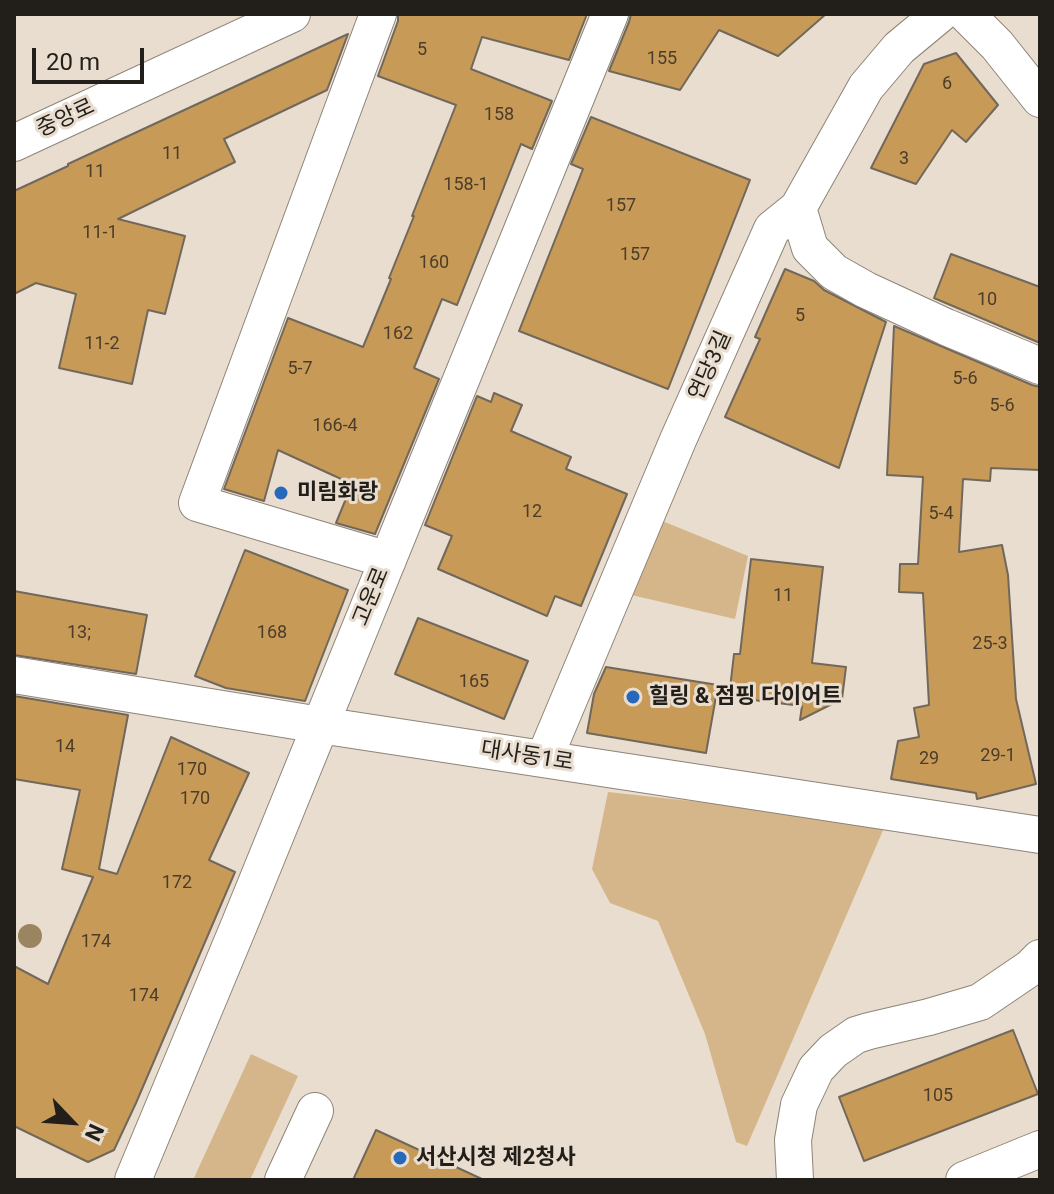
<!DOCTYPE html>
<meta charset="utf-8">
<style>
body{margin:0}
#map{position:relative;width:1054px;height:1194px;overflow:hidden;background:#e8ddcf;font-family:Roboto,sans-serif}
canvas{display:block}
.frame{position:absolute;inset:0;border:16px solid #221e19;pointer-events:none}
.north{position:absolute;left:32px;top:1082px;width:80px;height:80px;-webkit-text-stroke:6px #e8ddcf;paint-order:stroke;rotate:115deg;font-size:22px;font-weight:700;line-height:32px;text-align:center;color:#221e19}
.north::after{content:'';display:block;margin:auto;width:28px;height:36px;background:#221e19;clip-path:polygon(50% 0,100% 100%,50% 72%,0 100%)}
.scale{position:absolute;left:32px;top:48px;width:112px;height:36px;box-sizing:border-box;border:4px solid #221e19;border-top:0;padding-left:10px;font-size:24px;line-height:28px;white-space:nowrap;color:#221e19;-webkit-text-stroke:6px #e8ddcf;paint-order:stroke}
</style>
<div id="map">
<canvas width="1054" height="1194"></canvas>
<div class="frame"></div>
<div class="north">N</div>
<div class="scale">20 m</div>
</div>
<script>
const c = document.querySelector('canvas').getContext('2d');
c.lineJoin = 'round';
function fillPath(path, color) { c.fillStyle = color; c.fill(path, 'evenodd'); }
const toPath = rows => new Path2D(rows.map(r => 'M' + r).join(''));
function strokePath(path, color, width, dash) { c.strokeStyle = color; c.lineWidth = width; c.lineCap = dash ? 'butt' : 'round'; c.setLineDash(dash || []); c.stroke(path); }
function drawText(font, color, halo, rows, align = 'center') {
  c.font = font + ' Roboto,"Noto Sans KR",sans-serif'; c.lineWidth = 6; c.setLineDash([]); c.textBaseline = 'middle'; c.strokeStyle = halo; c.fillStyle = color; for (const [text, x, y, turn = 0] of rows) {
    c.save(); c.translate(x, y); c.rotate((+turn || 0) * Math.PI / 180); c.textAlign = isNaN(turn) ? turn : align; if (halo) c.strokeText(text, 0, 0); c.fillText(text, 0, 0); c.restore();
  }
}
const green = toPath([
 [660,520,748,556,735,619,627,594],
 [608,792,874,821,884,828,747,1146,736,1142,705,1034,658,921,610,903,592,869],
 [251,1054,298,1076,250,1180,193,1180]
]);
const building = toPath([
 [398,14,587,14,569,60,482,37,471,69,552,101,532,149,521,144,457,305,442,299,414,368,439,379,375,534,336,523,352,484,278,450,264,501,224,489,288,318,363,347,391,279,389,278,414,216,412,216,456,105,378,76,398,21,398,14],
 [631,14,826,14,778,56,719,30,680,90,609,71,629,22,631,14],
 [348,34,327,90,224,139,235,162,118,219,185,236,165,314,148,310,132,384,59,368,76,294,36,283,14,294,14,191,68,166,68,164,348,34],
 [956,53,998,105,966,142,952,130,916,184,871,168,924,64,956,53],
 [591,117,750,180,668,389,519,331,583,169,571,164,591,117],
 [951,254,1040,287,1040,343,934,298,951,254],
 [785,269,814,281,824,290,886,322,839,468,725,417,760,339,755,337,785,269],
 [894,326,1032,385,1040,387,1040,470,991,468,990,481,963,479,959,552,1002,545,1008,575,1016,699,1036,784,977,799,976,793,891,779,898,741,919,737,914,708,929,705,923,593,899,592,900,564,918,564,923,477,887,475,894,326],
 [494,393,522,405,511,431,571,457,566,469,627,494,581,606,555,596,547,616,438,569,452,536,425,525,477,396,491,402,494,393],
 [245,550,348,590,305,701,226,688,195,676,245,550],
 [751,559,823,567,812,663,846,667,842,699,800,720,802,706,729,697,734,654,740,654,751,559],
 [14,591,147,615,136,674,14,655,14,591],
 [418,618,528,661,504,719,395,674,418,618],
 [606,667,718,685,706,753,587,733,594,694,606,667],
 [14,696,128,715,99,869,117,874,171,737,249,773,209,860,235,872,136,1103,114,1150,88,1162,14,1126,14,966,48,984,93,877,62,869,80,790,14,779,14,696],
 [1013,1030,1038,1094,864,1161,839,1097,1013,1030],
 [376,1130,484,1180,353,1180,376,1130]
]);
const minor = toPath([
 [378,14,197,503,388,560],
 [966,14,997,45,1040,99],
 [14,143,292,14],
 [798,208,810,248,834,272,866,290,946,327,1040,366],
 [14,675,320,725,1040,835],
 [544,759,678,440,772,229,798,208,866,87,899,48,940,14],
 [133,1180,240,923,610,14],
 [283,1180,315,1111],
 [795,1180,793,1140,799,1105,816,1069,833,1051,856,1035,869,1031,929,1017,980,1002,1030,968,1040,958],
 [964,1180,1040,1149]
]);
const trees = [
 [30,936]
];
const markers = [
 [281,493,8,"#2669ba"],
 [633,697,8,"#2669ba"],
 [400,1158,8,"#2669ba"]
];
const numberNames = [
 ["5",422,50],
 ["155",662,59],
 ["6",947,84],
 ["158",499,115],
 ["11",172,154],
 ["3",904,159],
 ["11",95,172],
 ["158-1",466,185],
 ["157",621,206],
 ["11-1",100,233],
 ["157",635,255],
 ["160",434,263],
 ["10",987,300],
 ["5",800,316],
 ["162",398,334],
 ["11-2",102,344],
 ["5-7",300,369],
 ["5-6",965,379],
 ["5-6",1002,406],
 ["166-4",335,426],
 ["12",532,512],
 ["5-4",941,514],
 ["11",783,596],
 ["13;",79,633],
 ["168",272,633],
 ["25-3",990,644],
 ["165",474,682],
 ["14",65,747],
 ["29-1",998,756],
 ["29",929,759],
 ["170",192,770],
 ["170",195,799],
 ["172",177,883],
 ["174",96,942],
 ["174",144,996],
 ["105",938,1096]
];
const streetNames = [
 ["중앙로",66,119,-25],
 ["연당3길",711,366,-66],
 ["고운로",372,597,-68],
 ["대사동1로",527,757,9]
];
const poiNames = [
 ["미림화랑",297,493],
 ["힐링 & 점핑 다이어트",649,697],
 ["서산시청 제2청사",416,1158]
];
fillPath(green, '#d5b68a');
fillPath(building, '#c89a58');
strokePath(building, '#71685b', 2);
strokePath(minor, '#8e8477', 38);
strokePath(minor, '#fff', 36);
c.fillStyle = '#9b8560';
for (const [x, y] of trees) { c.beginPath(); c.arc(x, y, 12, 0, 2 * Math.PI); c.fill(); }
for (const [x, y, r, color] of markers) { const dot = new Path2D(); dot.arc(x, y, r, 0, 2 * Math.PI); c.fillStyle = color; c.fill(dot); strokePath(dot, '#e8ddcf', 3); }
drawText('18px', '#4c3d29', null, numberNames);
drawText('22px', '#221e19', '#e8ddcf', streetNames);
drawText('bold 22px', '#221e19', '#e8ddcf', poiNames, 'left');
</script>
